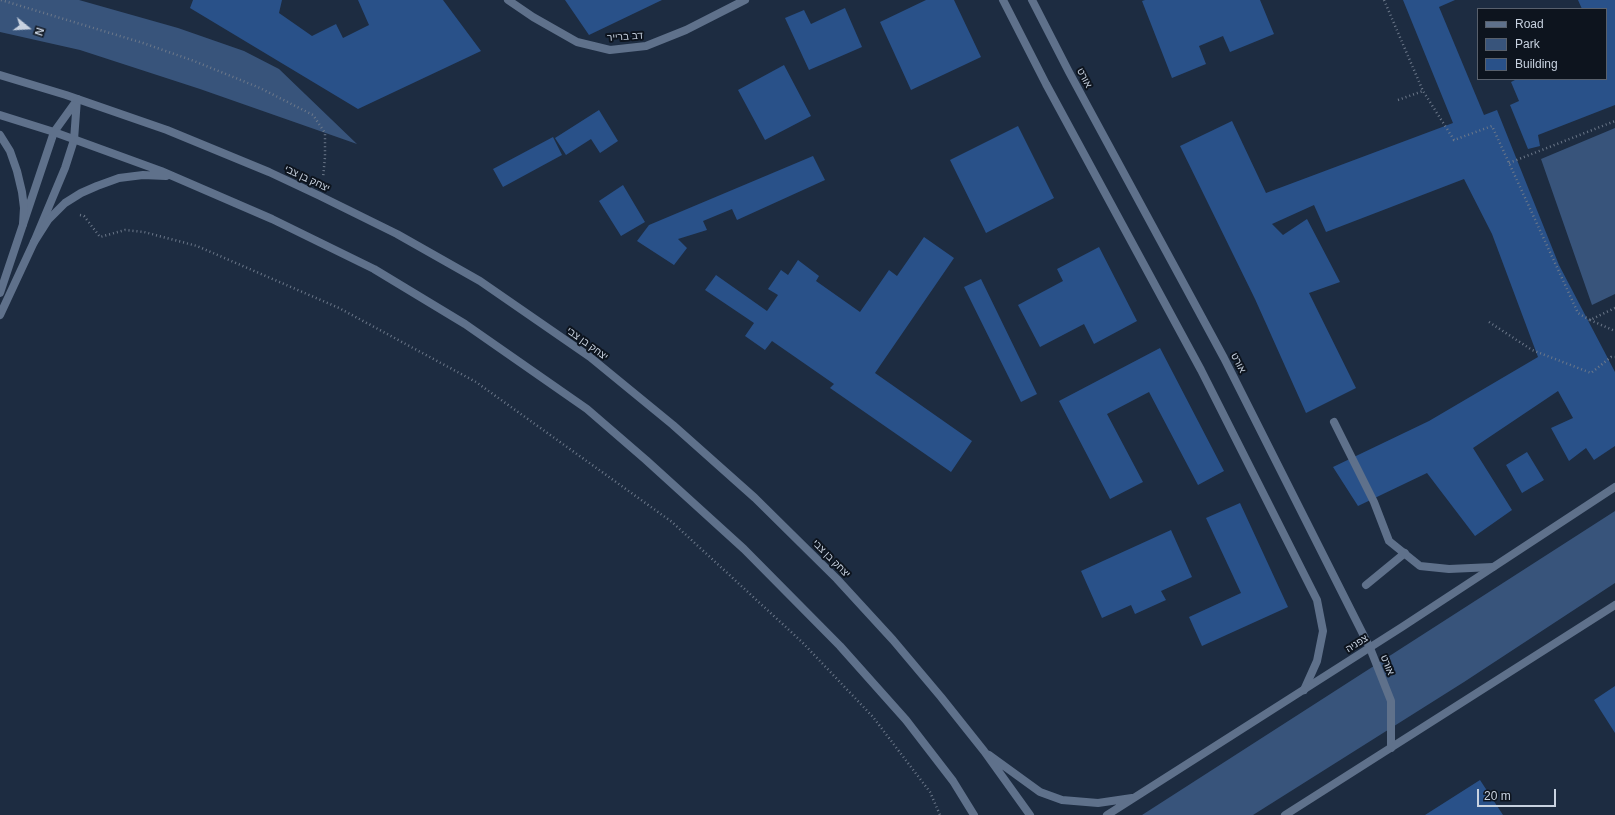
<!DOCTYPE html>
<meta charset="utf-8">
<style>
body{margin:0}
#map{position:relative;width:1615px;height:815px;overflow:hidden;background:#1d2c41;font-family:Helvetica,sans-serif}
canvas{display:block}
.legend{position:absolute;left:1477px;top:8px;width:130px;height:72px;box-sizing:border-box;background:#0d141e;border:1px solid #58606c;margin:0;padding:5px 7px;list-style:none;font-size:12px;color:#c8d2e0}
.legend li{display:flex;align-items:center;gap:8px;height:20px}
.legend b{width:20px;border:1px solid #58606c}
.north{position:absolute;left:8px;top:8px;width:40px;height:40px;-webkit-text-stroke:3px #0d141e;paint-order:stroke;rotate:108deg;font-size:11px;font-weight:700;line-height:16px;text-align:center;color:#c8d2e0}
.north::after{content:'';display:block;margin:auto;width:14px;height:18px;background:#c8d2e0;clip-path:polygon(50% 0,100% 100%,50% 72%,0 100%)}
.scale{position:absolute;left:1477px;top:789px;width:79px;height:18px;box-sizing:border-box;border:2px solid #c8d2e0;border-top:0;padding-left:5px;font-size:12px;line-height:14px;white-space:nowrap;color:#c8d2e0;-webkit-text-stroke:3px #0d141e;paint-order:stroke}
</style>
<div id="map">
<canvas width="1615" height="815"></canvas>
<ul class="legend">
<li><b style="height:5px;background:#5f718b"></b>Road</li>
<li><b style="height:11px;background:#38547b"></b>Park</li>
<li><b style="height:11px;background:#295189"></b>Building</li>
</ul>
<div class="north">N</div>
<div class="scale">20 m</div>
</div>
<script>
const c = document.querySelector('canvas').getContext('2d');
c.lineJoin = 'round';
function fillPath(path, color) { c.fillStyle = color; c.fill(path, 'evenodd'); }
const toPath = rows => new Path2D(rows.map(r => 'M' + r).join(''));
function strokePath(path, color, width, dash) { c.strokeStyle = color; c.lineWidth = width; c.lineCap = dash ? 'butt' : 'round'; c.setLineDash(dash || []); c.stroke(path); }
function drawText(font, color, halo, rows, align = 'center') {
  c.font = font + ' Helvetica,"Noto Sans Hebrew",sans-serif'; c.lineWidth = 4; c.setLineDash([]); c.textBaseline = 'middle'; c.strokeStyle = halo; c.fillStyle = color; for (const [text, x, y, turn = 0] of rows) {
    c.save(); c.translate(x, y); c.rotate((+turn || 0) * Math.PI / 180); c.textAlign = isNaN(turn) ? turn : align; if (halo) c.strokeText(text, 0, 0); c.fillText(text, 0, 0); c.restore();
  }
}
const green = toPath([
 [0,0,79,0,178,28,244,51,279,69,357,144,200,89,80,50,0,32],
 [1615,128,1615,294,1592,305,1541,159],
 [1615,511,1615,583,1464,682,1253,815,1142,815]
]);
const building = toPath([
 [193,0,282,0,279,13,312,36,336,24,343,38,369,25,358,0,443,0,481,51,358,109,190,8],
 [565,0,662,0,589,35],
 [926,0,954,0,981,57,911,90,880,22],
 [1145,0,1260,0,1274,34,1230,52,1223,36,1199,46,1206,64,1172,78,1142,1],
 [1403,0,1455,0,1439,7,1484,115,1497,110,1559,265,1615,372,1615,446,1594,460,1586,448,1569,461,1551,428,1573,418,1558,391,1473,448,1512,510,1475,536,1427,473,1358,506,1333,467,1429,421,1538,357,1492,234,1464,179,1326,232,1314,205,1272,224,1283,235,1307,219,1340,282,1309,293,1356,388,1306,413,1255,299,1180,146,1232,121,1266,193,1453,123],
 [1578,0,1615,0,1615,105,1538,135,1540,146,1528,149,1510,105,1519,101,1511,82,1517,79,1606,79,1606,9,1582,9],
 [845,8,862,47,809,70,785,18,804,10,811,24],
 [784,65,811,116,765,140,738,90],
 [599,110,618,141,600,153,591,139,566,155,555,138],
 [1018,126,1054,198,986,233,950,160],
 [553,137,562,155,503,187,493,169],
 [813,156,825,180,737,220,732,209,703,221,707,230,678,239,687,248,674,265,637,241,649,225],
 [623,185,645,222,621,236,599,201],
 [924,237,954,258,875,373,972,441,951,472,830,388,834,384,772,341,765,350,745,336,754,323,705,290,716,275,767,311,778,295,768,289,781,270,788,275,798,260,819,276,816,281,860,312,889,270,897,276],
 [1099,247,1137,321,1094,344,1084,324,1040,347,1018,305,1063,281,1057,269],
 [981,279,1037,394,1021,402,964,287],
 [1160,348,1224,471,1198,485,1149,392,1107,414,1143,482,1110,499,1059,401],
 [1527,452,1544,480,1522,493,1506,465],
 [1240,503,1288,607,1202,646,1189,617,1241,593,1206,518],
 [1171,530,1192,577,1161,591,1166,600,1135,614,1131,605,1102,618,1081,571],
 [1615,686,1615,733,1594,700],
 [1480,780,1503,815,1425,815]
]);
const path = toPath([
 [1,0,143,43,194,61,260,88,313,115,325,133,325,157,323,178],
 [1384,0,1423,91,1454,140,1492,126,1578,313,1590,320,1615,308],
 [1398,100,1423,91],
 [1509,163,1615,121],
 [80,215,84,216,100,237,125,230,144,232,197,246,339,308,476,382,672,522,802,642,873,717,930,792,940,815],
 [1590,320,1615,331],
 [1489,322,1532,350,1591,373,1611,357,1615,357]
]);
const service = toPath([
 [1334,422,1374,502,1389,541,1420,566,1449,569,1493,567],
 [1366,585,1405,553]
]);
const minor = toPath([
 [508,0,533,17,577,42,610,50,646,46,686,30,745,0],
 [1003,0,1046,84,1201,370,1317,600,1323,631,1317,661,1304,690],
 [1032,0,1069,72,1224,358,1370,648,1391,701,1391,748],
 [0,293,54,132,77,100],
 [0,315,34,242,65,168,74,140,77,99]
]);
const tertiary = toPath([
 [0,75,66,95,167,130,269,172,320,196,397,234,480,281,590,357,673,425,755,498,837,579,893,640,941,697,984,751,1030,815],
 [0,115,54,132,161,171,272,219,374,269,465,324,587,409,646,460,744,549,840,646,906,720,953,781,974,815],
 [0,135,10,151,17,171,22,192,24,208,23,224],
 [34,242,48,220,65,203,81,193,97,186,119,178,143,175,166,176],
 [989,755,1040,792,1062,800,1098,803,1132,798],
 [1107,815,1402,627,1615,487],
 [1285,815,1615,605]
]);
const streetNames = [
 ["דב ברייר",625,37,-4],
 ["אורט",1084,78,62],
 ["יצחק בן צבי",307,179,25],
 ["יצחק בן צבי",587,344,36],
 ["אורט",1238,363,63],
 ["יצחק בן צבי",831,559,45],
 ["צפניה",1357,644,-32],
 ["אורט",1387,665,68]
];
fillPath(green, '#38547b');
fillPath(building, '#295189');
strokePath(path, '#6c788a', 2.5, [1, 3]);
strokePath(service, '#5f718b', 8);
strokePath(minor, '#5f718b', 8);
strokePath(tertiary, '#5f718b', 8);
drawText('10px', '#c8d2e0', '#0d141e', streetNames);
</script>
